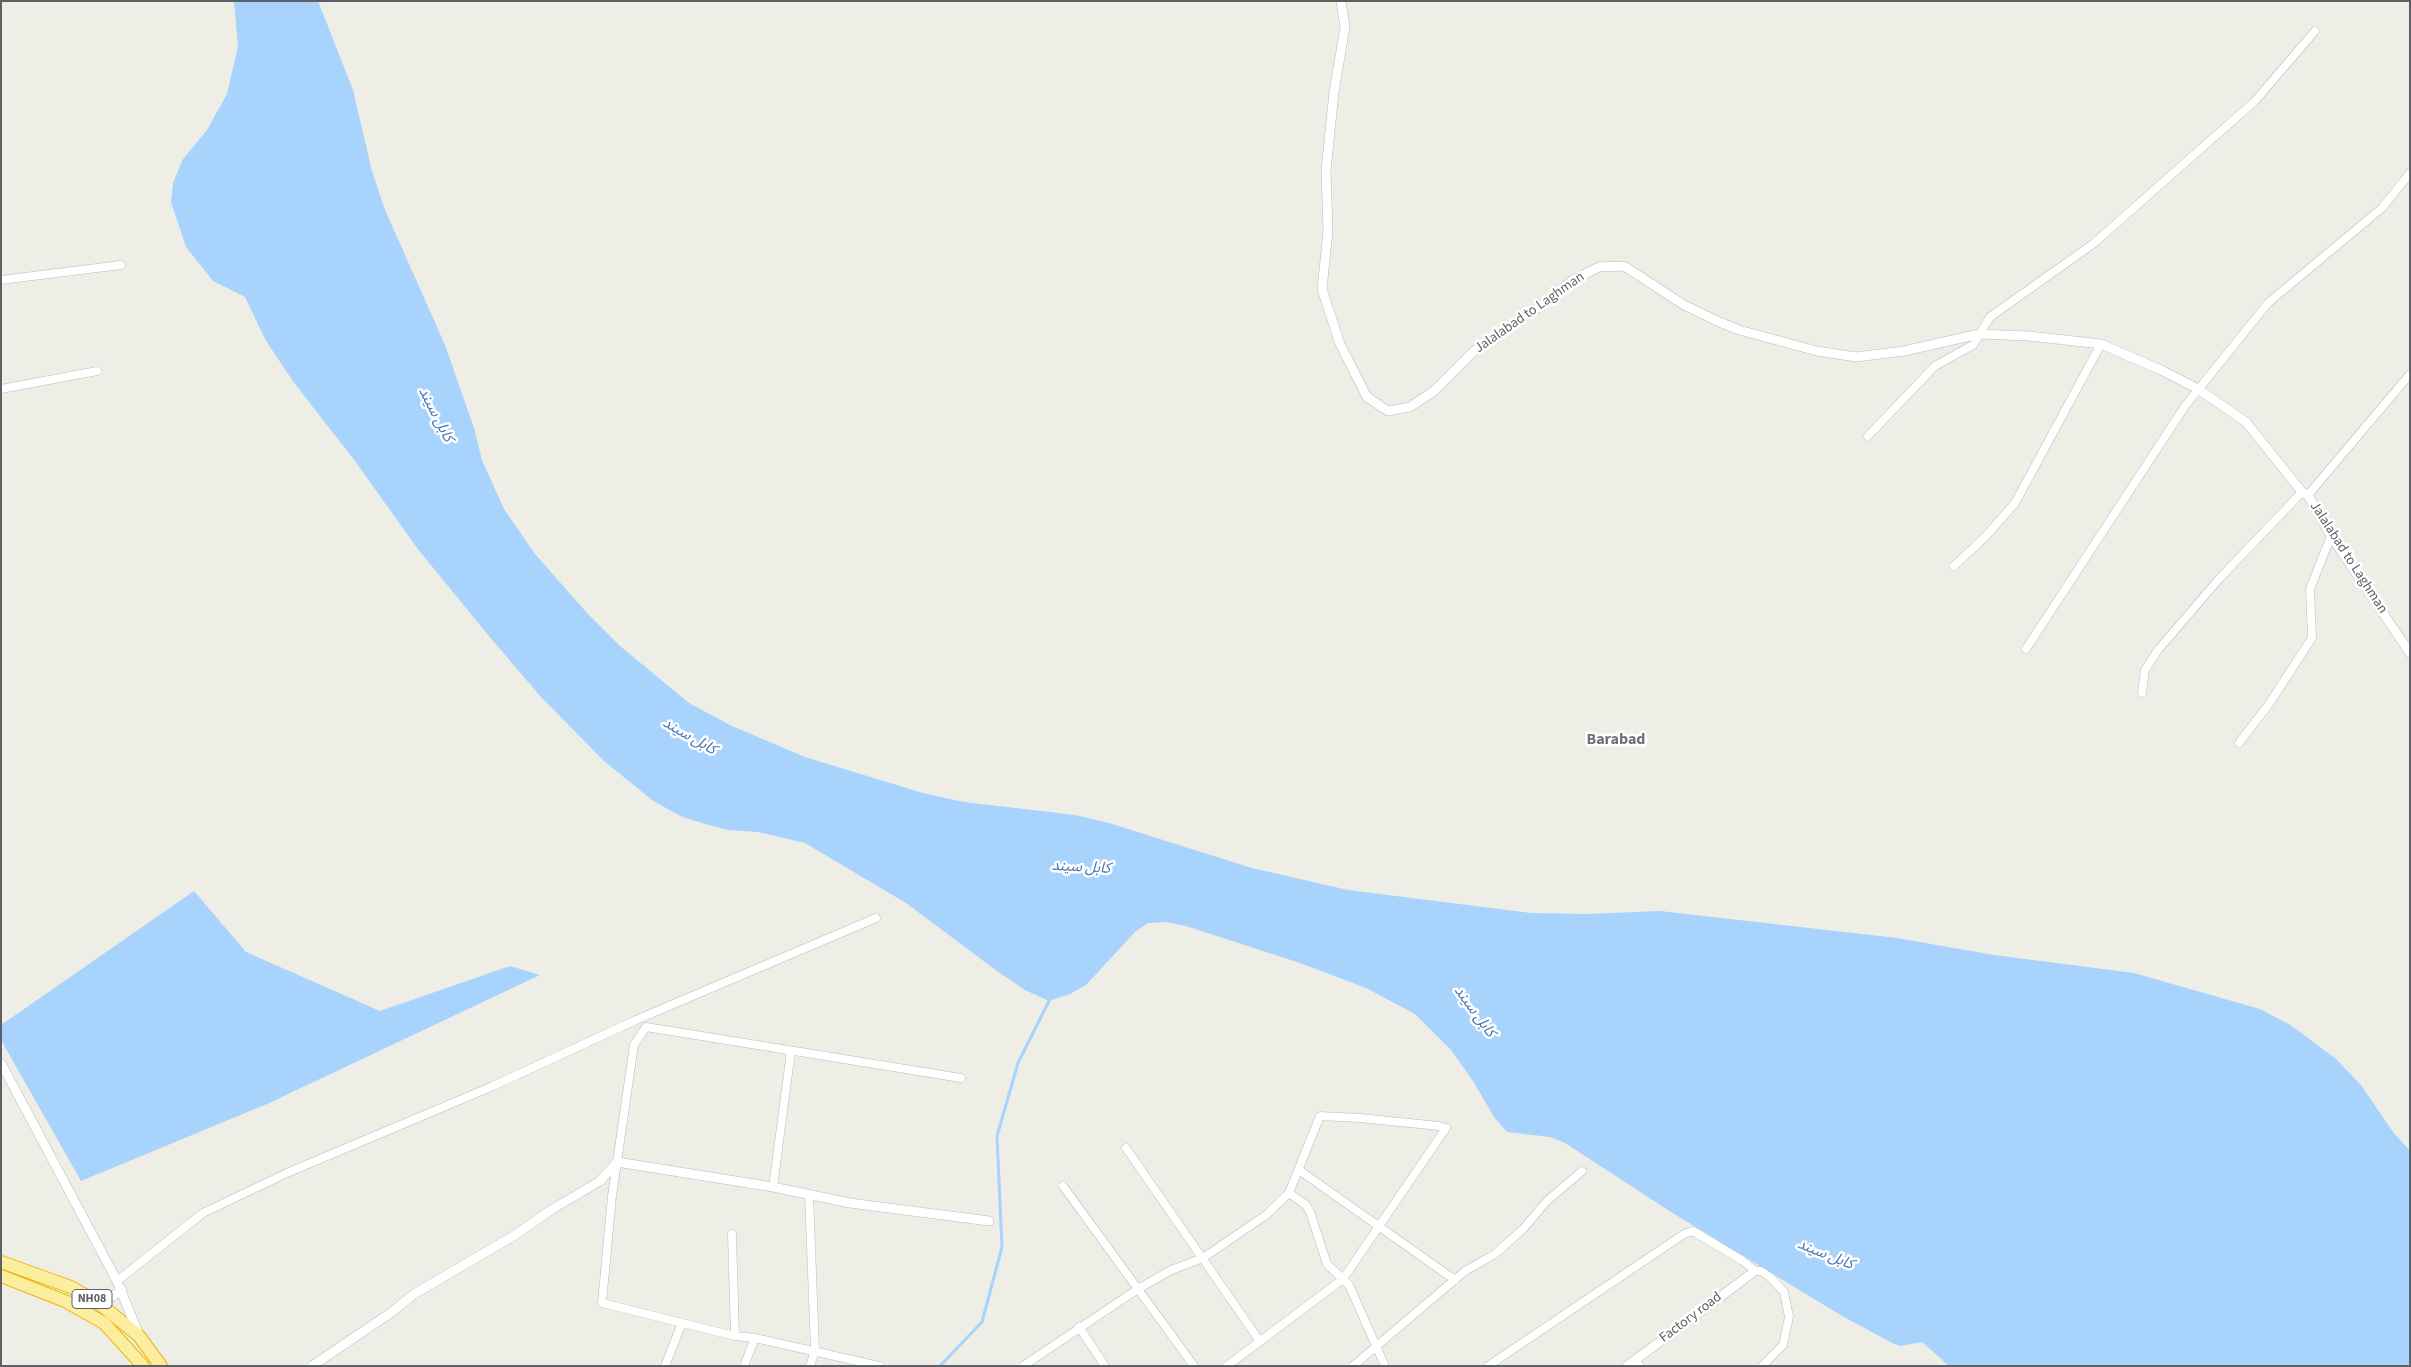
<!DOCTYPE html>
<meta charset="utf-8">
<style>
body{margin:0}
#map{position:relative;width:2411px;height:1367px;overflow:hidden;background:#efeee6;font-family:"Source Sans 3",sans-serif}
canvas{display:block}
.frame{position:absolute;inset:0;border:2px solid #5d6066;pointer-events:none}
</style>
<div id="map">
<canvas width="2411" height="1367"></canvas>
<div class="frame"></div>
</div>
<script>
const c = document.querySelector('canvas').getContext('2d');
c.lineJoin = 'round';
function fillPath(path, color) { c.fillStyle = color; c.fill(path, 'evenodd'); }
const toPath = rows => new Path2D(rows.map(r => 'M' + r).join(''));
function strokePath(path, color, width, dash) { c.strokeStyle = color; c.lineWidth = width; c.lineCap = dash ? 'butt' : 'round'; c.setLineDash(dash || []); c.stroke(path); }
function drawText(font, color, halo, rows, align = 'center') {
  c.font = font + ' "Source Sans 3","Noto Sans Arabic",sans-serif'; c.lineWidth = 5; c.setLineDash([]); c.textBaseline = 'middle'; c.strokeStyle = halo; c.fillStyle = color; for (const [text, x, y, turn = 0] of rows) {
    c.save(); c.translate(x, y); c.rotate((+turn || 0) * Math.PI / 180); c.textAlign = isNaN(turn) ? turn : align; if (halo) c.strokeText(text, 0, 0); c.fillText(text, 0, 0); c.restore();
  }
}
const water = toPath([
 [234,1,318,1,353,90,372,171,385,210,445,345,474,428,482,460,504,509,535,554,588,614,620,646,689,703,732,726,805,757,923,793,964,802,1075,815,1109,823,1252,868,1348,890,1531,913,1587,914,1660,911,1897,938,1994,955,2134,973,2260,1009,2292,1026,2336,1059,2361,1085,2393,1132,2410,1151,2410,1366,1949,1366,1922,1342,1901,1346,1894,1344,1842,1316,1671,1212,1565,1143,1550,1137,1507,1132,1494,1117,1473,1081,1451,1050,1415,1014,1366,988,1300,963,1186,926,1166,922,1148,923,1135,932,1086,985,1070,994,1049,1001,1025,990,997,971,906,903,805,843,758,832,728,830,705,824,680,816,652,800,604,761,541,697,488,635,417,548,355,461,295,384,266,341,245,297,213,281,186,247,171,202,173,183,183,159,207,130,227,94,238,46],
 [194,891,246,952,380,1011,510,966,540,975,267,1104,81,1181,1,1040,1,1025]
]);
const stream = toPath([
 [940,1366,982,1322,1002,1247,997,1136,1018,1063,1051,997]
]);
const minor = toPath([
 [1,280,121,265],
 [1,389,97,371],
 [1868,436,1935,366,1973,345,1990,317,2093,244,2255,101,2315,31],
 [2308,495,2410,374],
 [1954,566,1986,536,2015,503,2101,344],
 [2026,649,2185,406,2268,303,2382,208,2410,173],
 [2142,693,2145,670,2158,650,2219,579,2302,492],
 [2239,743,2269,704,2312,638,2310,589,2331,536],
 [1126,1148,1259,1340],
 [1299,1170,1455,1280],
 [1063,1186,1194,1366],
 [773,1187,791,1051],
 [1289,1193,1306,1205,1310,1212,1327,1264,1349,1285,1385,1366],
 [809,1194,815,1351,810,1366],
 [732,1234,735,1336],
 [117,1281,203,1213,287,1173,493,1086,636,1020,876,918],
 [1079,1327,1105,1366],
 [1635,1360,1640,1366],
 [665,1366,682,1323],
 [744,1366,755,1338],
 [879,1366,755,1338,735,1336,602,1303,612,1196,634,1045,646,1027,961,1078],
 [1023,1366,1138,1289,1171,1270,1203,1258,1266,1215,1289,1193,1320,1116,1360,1118,1439,1126,1446,1128,1343,1279,1227,1366],
 [1353,1366,1465,1271,1495,1254,1523,1229,1547,1201,1582,1171],
 [1488,1366,1684,1234,1693,1231,1743,1261,1755,1271,1761,1271,1770,1277,1784,1292,1789,1317,1783,1345,1762,1366]
]);
const tertiary = toPath([
 [1341,1,1345,27,1334,92,1326,170,1328,231,1322,289,1340,344,1367,397,1388,411,1410,407,1434,391,1474,351,1539,307,1573,280,1599,267,1624,266,1684,305,1717,321,1739,330,1817,351,1856,357,1904,351,1979,334,2029,336,2101,344,2161,370,2198,389,2246,422,2302,492,2308,495,2331,536,2410,653],
 [1,1063,117,1281,139,1335],
 [100,1304,122,1290],
 [312,1366,392,1312,414,1294,515,1235,551,1210,600,1181,617,1162,773,1187,850,1203,989,1221],
 [1627,1366,1755,1271]
]);
const trunk = toPath([
 [1,1262,71,1287,100,1304,139,1336,161,1366],
 [1,1276,65,1301,104,1323,143,1366]
]);
const shields = [
 [92,1299,40]
];
const shieldNames = [
 ["NH08",92,1299]
];
const streetNames = [
 ["Jalalabad to Laghman",1530,313,-35],
 ["Jalalabad to Laghman",2348,558,57],
 ["Factory road",1691,1318,-37]
];
const waterNames = [
 ["کابل سيند",435,415,63],
 ["کابل سيند",689,737,30],
 ["کابل سيند",1081,868,3],
 ["کابل سيند",1474,1012,54],
 ["کابل سيند",1825,1255,22]
];
const quarterNames = [
 ["Barabad",1616,740]
];
fillPath(water, '#a8d3fd');
strokePath(stream, '#a8d3fd', 3);
strokePath(minor, '#b8babf', 9);
strokePath(tertiary, '#b8babf', 10);
strokePath(trunk, '#efb305', 14);
strokePath(minor, '#fff', 8);
strokePath(tertiary, '#fff', 9);
strokePath(trunk, '#fcee9f', 12);
for (const [x, y, w] of shields) { const box = new Path2D(); box.roundRect(x - w / 2, y - 9.5, w, 19, 4); c.fillStyle = '#fff'; c.fill(box); strokePath(box, '#5d6066', 1); }
drawText('bold 12px', '#5d6066', null, shieldNames);
drawText('14px', '#5d6066', '#fff', streetNames);
drawText('italic 15px', '#4778b8', '#fff', waterNames);
drawText('bold 16px', '#6e7278', '#fff', quarterNames);
</script>
